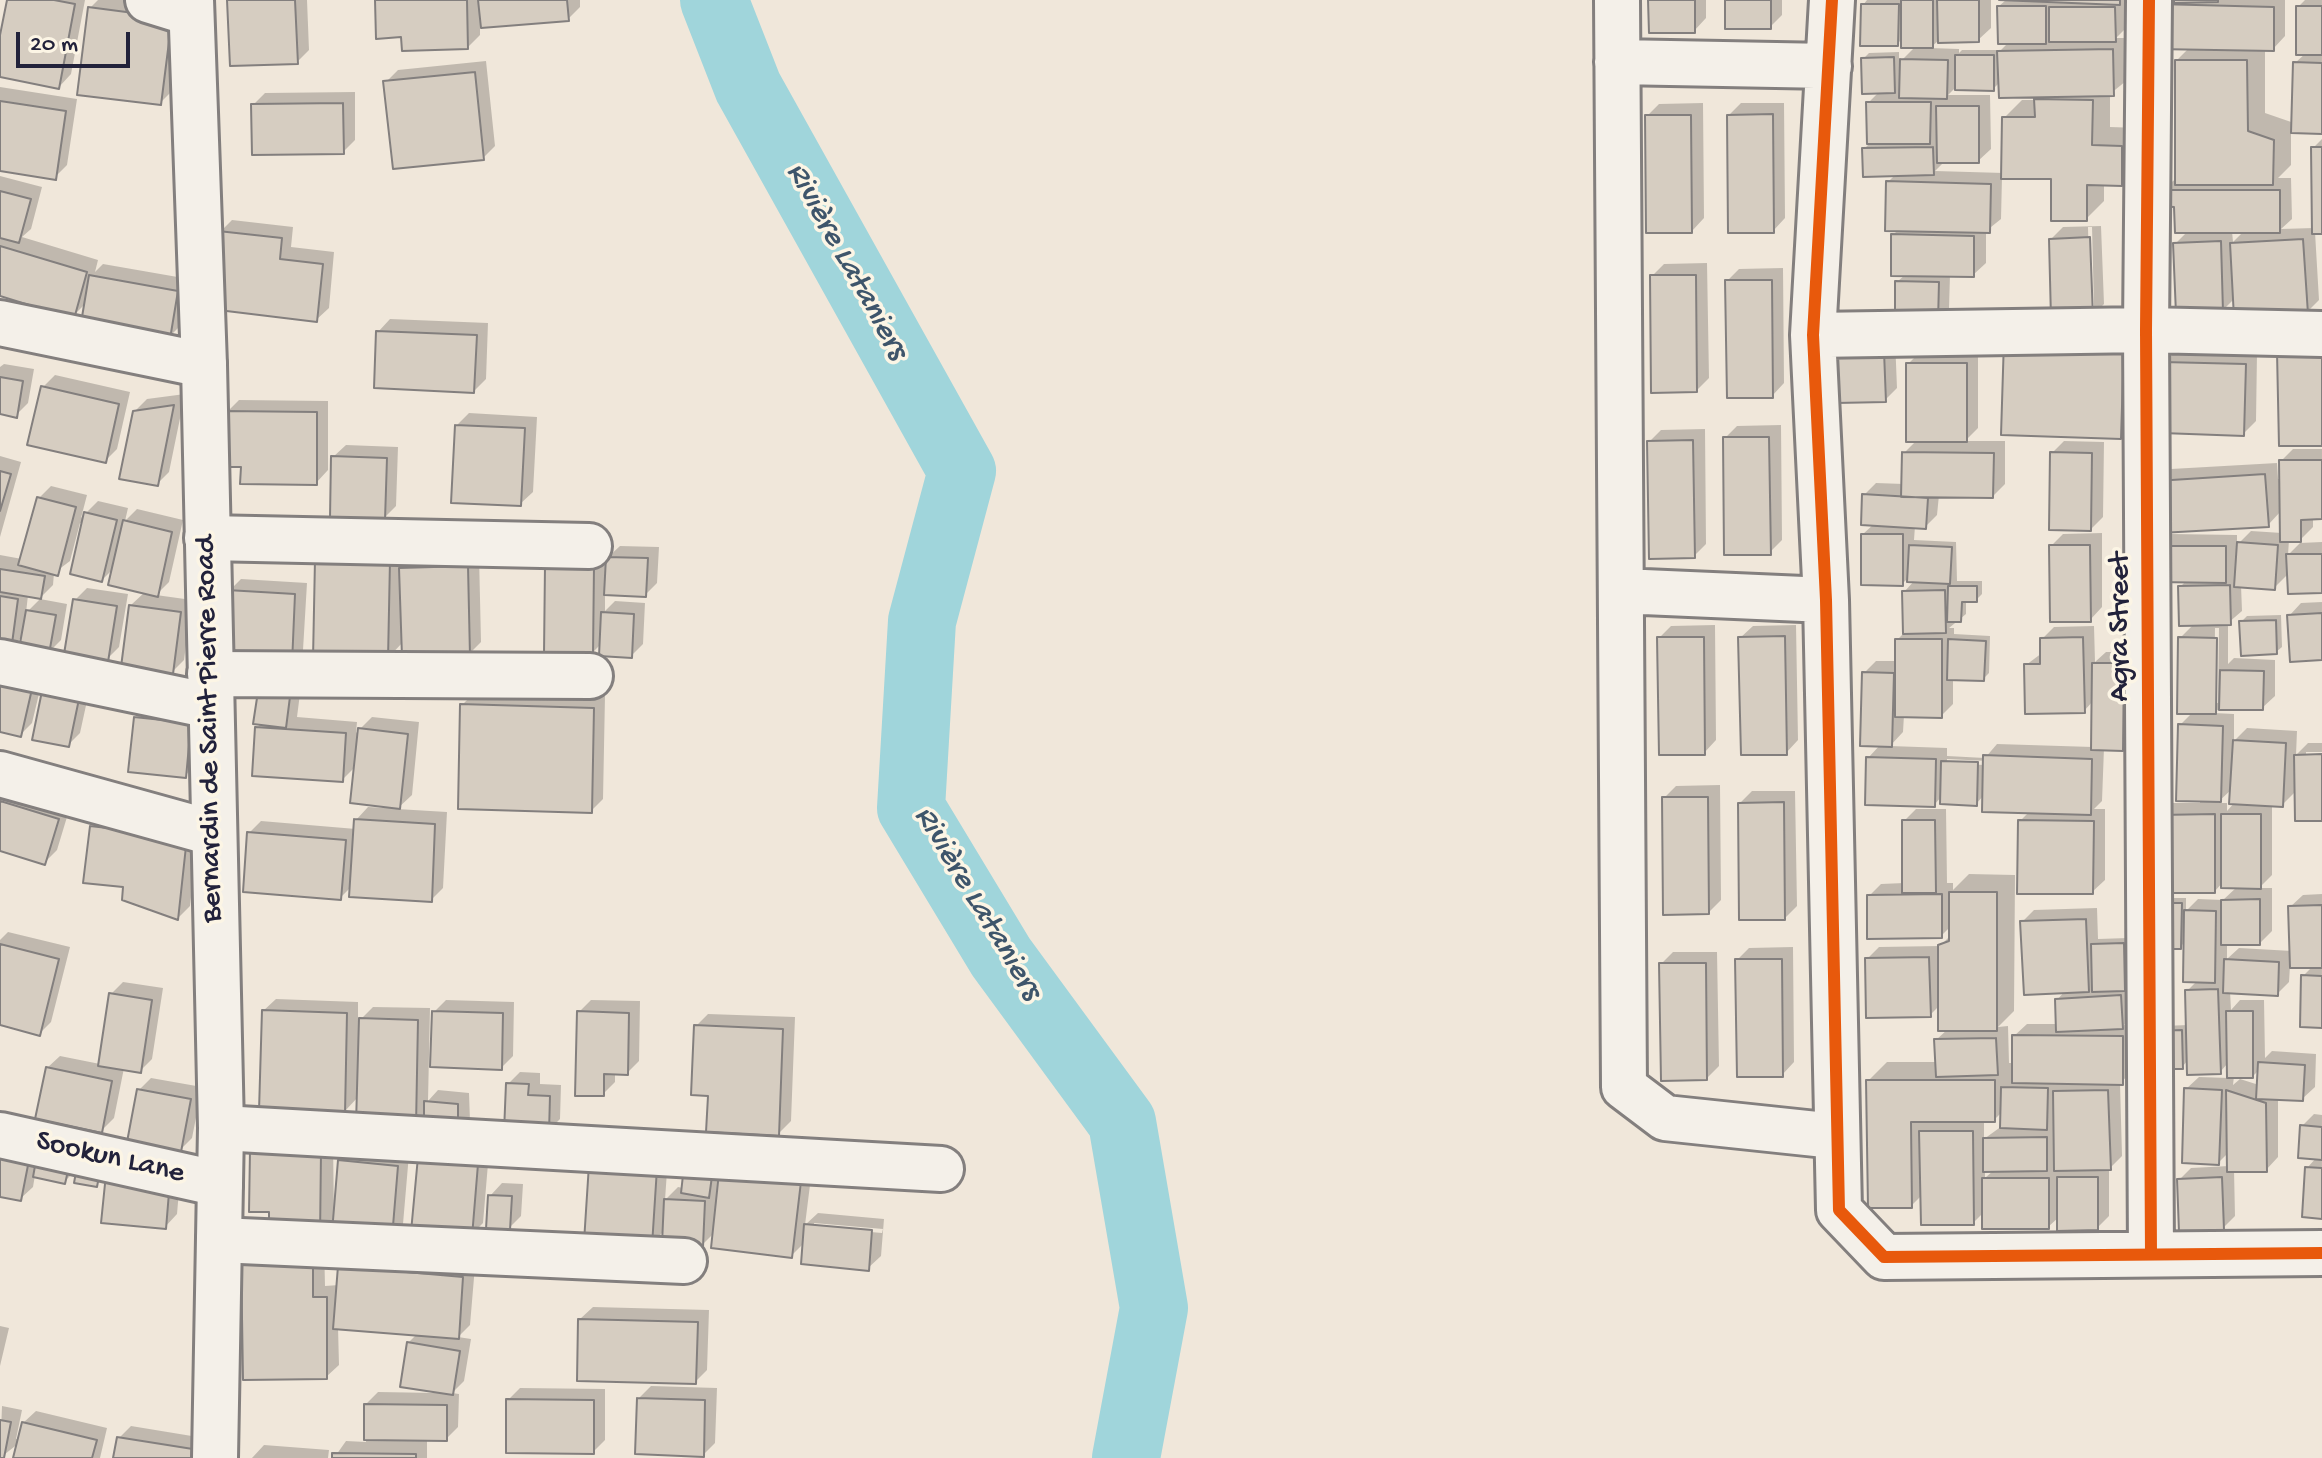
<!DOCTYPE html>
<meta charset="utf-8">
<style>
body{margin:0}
#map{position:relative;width:2322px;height:1458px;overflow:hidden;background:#f0e7da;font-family:"Gochi Hand",sans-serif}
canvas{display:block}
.scale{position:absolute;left:16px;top:32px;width:114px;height:36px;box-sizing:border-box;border:4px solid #22223b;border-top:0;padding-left:10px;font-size:24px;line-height:28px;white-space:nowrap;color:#22223b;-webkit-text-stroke:6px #fcf5e5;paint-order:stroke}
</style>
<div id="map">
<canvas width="2322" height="1458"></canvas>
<div class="scale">20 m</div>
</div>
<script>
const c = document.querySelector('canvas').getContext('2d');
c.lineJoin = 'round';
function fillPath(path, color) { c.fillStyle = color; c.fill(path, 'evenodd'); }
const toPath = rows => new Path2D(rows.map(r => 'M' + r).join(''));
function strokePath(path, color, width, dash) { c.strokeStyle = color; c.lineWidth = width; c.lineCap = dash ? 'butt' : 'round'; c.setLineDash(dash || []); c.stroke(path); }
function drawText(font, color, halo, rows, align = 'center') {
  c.font = font + ' "Gochi Hand",sans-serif'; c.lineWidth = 7; c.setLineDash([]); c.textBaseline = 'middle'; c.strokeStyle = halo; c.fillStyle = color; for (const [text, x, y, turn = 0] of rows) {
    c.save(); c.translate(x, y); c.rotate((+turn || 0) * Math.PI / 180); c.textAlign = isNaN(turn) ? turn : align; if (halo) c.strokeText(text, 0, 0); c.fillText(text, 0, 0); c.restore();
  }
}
const shadow = toPath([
 [9,0,85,0,71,74,59,87,0,75,0,46],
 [98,0,135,0,183,6,172,91,160,103,90,8],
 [229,0,307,0,309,50,297,62],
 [377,0,580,0,580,7,568,19,480,27,480,35,468,47,403,35],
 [1650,0,1706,0,1706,18,1694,31],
 [1727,0,1782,0,1782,15,1770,27],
 [1867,0,1991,0,1991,28,1978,40,1938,41,1930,48,1959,49,1959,53,1962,50,2001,50,2009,42,1999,6,2006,0,2127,0,2127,27,2116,38,2125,38,2126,81,2110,94,2110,127,2140,128,2139,165,2121,184,2104,183,2104,201,2086,219,2053,177,2002,177,2001,219,1986,231,1986,263,1973,275,1950,275,1949,308,1937,320,1897,282,1906,274,1893,235,1899,229,1888,182,1896,174,1864,149,1869,144,1868,103,1880,91,1863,59,1869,53,1899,52,1899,63,1916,46,1903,38,1897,44,1863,5],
 [2000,82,2041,95,2037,100,2022,100,2004,118,2004,173,1935,171,1945,161,1978,161,1991,149,1990,95,1948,95,1955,88,1993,89],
 [2164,0,2285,0,2285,36,2273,49,2265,48,2265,113,2294,123,2295,63,2306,53,2298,7,2305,0,2322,0,2322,132,2291,131,2291,165,2278,178,2291,178,2292,219,2281,229,2314,228,2313,148,2322,139,2322,232,2315,232,2319,300,2307,312,2235,298,2223,310,2175,244,2188,231,2176,205,2160,191,2177,178,2177,60,2190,47],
 [2232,231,2244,231,2233,242],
 [486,61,495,146,483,158,386,82,398,70],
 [0,87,77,99,67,165,55,177,0,169],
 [355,92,355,140,343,152,253,105,265,93],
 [1703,103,1704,218,1692,231,1647,116,1659,104],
 [1741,103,1784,103,1785,218,1773,231,1729,115],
 [0,176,42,187,31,229,22,237,98,260,95,272,103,264,189,279,182,324,170,336,86,303,73,316,0,294],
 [232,220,293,227,291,247,334,252,329,308,316,320,220,232],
 [2101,226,2104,304,2092,316,2051,239,2063,227],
 [2088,227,2092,227,2094,307,2090,307],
 [1707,263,1709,378,1697,390,1652,276,1664,264],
 [1783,268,1784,383,1772,396,1727,281,1739,269],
 [390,319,488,323,486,379,474,391,378,332],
 [2024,322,2141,326,2138,419,2120,437],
 [1895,339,1897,388,1885,400,1848,341],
 [2177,350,2257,353,2256,421,2243,434,2165,362],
 [1920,352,1978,352,1978,428,1965,441,2005,441,2005,484,1993,496,1939,495,1937,515,1925,527,1915,526,1914,540,1956,542,1957,581,1982,581,1982,594,1976,600,1966,600,1966,614,1949,628,1954,628,1954,634,1990,636,1989,673,1983,679,1953,678,1953,704,1941,716,1904,715,1903,732,1890,746,1947,748,1947,756,1985,758,1997,744,2093,747,2093,701,2084,711,2026,665,2042,653,2042,639,2054,627,2094,626,2095,662,2106,652,2135,652,2135,737,2122,749,2104,748,2102,801,2094,809,2105,809,2105,880,2092,892,2020,821,2029,812,1984,795,1976,804,1942,796,1934,805,1868,758,1881,744,1864,673,1876,661,1897,661,1897,640,1905,632,1904,592,1915,580,1906,580,1902,584,1863,534,1874,524,1864,495,1876,483,1904,484,1904,453,1917,440,1908,364],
 [1947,759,1988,761,1988,765,1947,764],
 [4,364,34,369,28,403,16,415,0,412,0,367],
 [55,375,130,392,117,449,105,461,43,387],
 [185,394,169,472,157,484,134,412,147,399],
 [239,400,328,401,328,470,316,483,227,412],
 [469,413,537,417,533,492,520,504,457,425],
 [1781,425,1782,540,1770,552,1725,438,1737,426],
 [1705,429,1706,544,1694,556,1649,442,1661,430],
 [2064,441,2104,442,2103,517,2091,529,2052,453],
 [346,445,398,447,396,506,384,518,333,457],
 [2293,449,2322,449,2322,517,2313,518,2313,527,2300,540,2289,540,2288,555,2300,543,2322,542,2322,591,2289,573,2274,588,2241,585,2242,611,2228,623,2228,664,2234,658,2275,660,2275,696,2262,708,2220,708,2214,713,2234,714,2234,741,2247,728,2297,731,2296,755,2308,743,2322,743,2322,752,2306,752,2306,756,2322,756,2322,819,2297,790,2282,805,2272,804,2272,875,2259,888,2272,888,2272,931,2260,943,2227,943,2227,959,2239,948,2292,951,2290,907,2303,895,2322,894,2322,1026,2303,976,2313,966,2290,966,2289,982,2277,994,2230,991,2231,1010,2240,1000,2264,1000,2265,1058,2272,1051,2316,1054,2315,1087,2302,1099,2278,1098,2278,1157,2266,1170,2234,1170,2235,1216,2223,1228,2179,1180,2191,1168,2229,1166,2228,1153,2218,1163,2186,1089,2199,1077,2229,1078,2228,1063,2220,1072,2189,1059,2182,1067,2163,1026,2188,1025,2187,991,2197,981,2185,942,2180,947,2163,898,2186,898,2186,911,2198,899,2223,900,2237,887,2223,882,2215,891,2161,815,2173,803,2200,803,2200,799,2180,725,2193,712,2180,638,2194,624,2180,587,2187,580,2159,546,2171,534,2237,535,2237,545,2251,531,2282,533,2281,511,2268,525,2158,482,2171,469,2277,463,2278,479,2281,479,2281,461],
 [2215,628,2219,628,2218,703,2214,703],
 [2232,789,2235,802,2227,811,2227,803,2217,803],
 [2259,1070,2259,1085,2240,1079,2233,1085,2234,1076,2253,1076],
 [0,456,21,462,0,537],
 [51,486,87,495,81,518,98,501,128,508,125,521,137,509,183,520,169,582,156,595,192,600,184,660,172,672,131,605,145,592,114,568,102,580,83,523,80,523,70,561,54,573,53,585,41,597,28,595,26,613,40,599,67,604,61,640,49,652,24,635,10,649,0,647,0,555,22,559,39,498],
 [2102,533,2102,607,2090,620,2051,546,2063,534],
 [620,546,659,547,657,583,645,595,605,593,605,611,615,601,645,603,643,644,631,656,601,644,592,653,547,566,605,555,605,560],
 [402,549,401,569,414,556,479,555,481,642,469,654,403,642,388,658,315,657],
 [241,579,307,583,303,650,291,662,229,591],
 [87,588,128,594,119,647,107,659,75,600],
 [2322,602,2322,658,2289,616,2301,603],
 [2281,615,2282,647,2276,652,2241,622,2247,616],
 [1715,625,1716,740,1704,753,1659,638,1671,626],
 [1796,625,1798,740,1786,753,1740,638,1753,626],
 [43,677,32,723,20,735,0,730,0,688],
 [302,678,297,717,357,722,356,733,372,717,419,722,412,795,397,809,447,812,443,888,431,900,352,886,340,898,249,833,261,821,356,829,356,820,368,807,385,808,356,766,342,780,257,728],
 [90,687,80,733,68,745,34,738],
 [474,693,605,696,603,799,591,811,462,705],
 [148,706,202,711,197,763,185,776,136,718],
 [1720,785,1721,900,1709,912,1664,798,1676,786],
 [0,786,70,807,57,850,45,862,0,849],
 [1752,791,1795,791,1797,906,1785,918,1740,803],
 [1916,809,1946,809,1947,883,1953,883,1953,890,1969,874,2015,875,2014,1011,1998,1027,2008,1026,2009,1063,2014,1063,2014,1036,2027,1024,2058,1024,2057,1000,2065,991,2022,922,2034,910,2097,908,2098,939,2128,938,2135,1015,2124,1025,2134,1025,2134,1070,2120,1083,2122,1156,2109,1169,2109,1216,2097,1228,2059,1217,2048,1227,1984,1212,1973,1223,1922,1195,1911,1206,1868,1081,1887,1062,1937,1062,1936,1040,1948,1029,1940,1005,1930,1015,1867,959,1879,947,1940,946,1951,935,1951,926,1941,936,1869,896,1881,884,1904,883,1904,821],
 [2002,1112,2002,1126,1984,1139,1984,1120,1994,1120],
 [1985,1170,1994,1170,1985,1178],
 [104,815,199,826,190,906,178,918,126,886,92,827],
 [8,932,70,947,51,1022,39,1034,0,1023,0,940],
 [1793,947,1794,1062,1782,1075,1737,960,1749,948],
 [1673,952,1717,952,1719,1066,1707,1078,1661,964],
 [123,982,163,988,152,1059,140,1071,124,1068,114,1118,102,1130,47,1068,60,1056,100,1064,111,994],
 [276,999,358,1002,358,1022,373,1007,430,1008,428,1101,438,1090,469,1093,470,1121,457,1133,426,1113,415,1124,359,1096,344,1112,263,1011],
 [446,1000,514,1002,513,1056,501,1068,434,1012],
 [591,1000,640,1001,639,1061,627,1073,615,1072,615,1082,603,1094,579,1012],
 [708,1014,795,1017,791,1121,778,1134,710,1094,696,1026],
 [520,1072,540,1073,540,1084,561,1085,560,1119,548,1131,508,1084],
 [151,1078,202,1087,192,1138,180,1150,139,1090],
 [2314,1114,2322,1115,2322,1217,2307,1168,2317,1157,2302,1126],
 [0,1136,181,1168,177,1214,165,1227,108,1174,96,1185,79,1167,64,1182,35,1175,33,1187,20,1199,0,1195],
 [333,1140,334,1222,319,1236,271,1210],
 [490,1140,483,1223,471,1235,421,1147],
 [353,1148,409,1154,403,1224,391,1236,340,1161],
 [668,1157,665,1200,678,1187,683,1188,725,1158,813,1161,805,1225,818,1213,884,1219,881,1256,868,1268,804,1243,791,1256,715,1232,702,1245,664,1231,651,1244,587,1240],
 [814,1223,883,1229,882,1233,814,1227],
 [502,1183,523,1184,521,1216,509,1228,490,1196],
 [324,1242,325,1286,339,1285,340,1267,475,1266,470,1325,458,1337,471,1339,464,1381,452,1393,459,1394,458,1427,446,1439,427,1439,427,1458,334,1458,346,1441,366,1442,366,1404,378,1392,437,1393,408,1343,417,1334,338,1327,339,1365,326,1377,245,1378],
 [593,1307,709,1310,707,1370,695,1382,580,1319],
 [0,1326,9,1328,0,1366],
 [651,1386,717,1388,715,1443,703,1455,639,1398],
 [520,1388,605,1389,605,1440,593,1452,508,1400],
 [2,1406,22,1410,16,1439,20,1439,23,1423,36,1411,107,1428,100,1458,15,1458,19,1443,0,1458],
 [131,1426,210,1439,207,1458,115,1458,119,1438],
 [264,1445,329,1450,328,1458,252,1458]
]);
const river = toPath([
 [714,0,748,87,962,471,922,621,911,808,1001,957,1122,1122,1154,1308,1126,1458]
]);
const building = toPath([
 [7,0,54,0,75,4,59,89,0,77,0,35,7,0],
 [227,0,295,0,298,64,230,66,227,0],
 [375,0,467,0,468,49,402,51,401,37,376,39,375,0],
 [478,0,567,0,569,21,481,28,478,0],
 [1648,0,1695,0,1695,33,1649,33,1648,0],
 [1725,0,1771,0,1771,29,1725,29,1725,0],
 [1901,0,1933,0,1933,48,1901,48,1901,0],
 [1937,0,1979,0,1979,42,1938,43,1937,0],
 [1999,0,2120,0,2120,5,1999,0],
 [2174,0,2218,0,2218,2,2174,3,2174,0],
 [1861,4,1899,4,1898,46,1860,46,1861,4],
 [2157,4,2274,7,2274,51,2156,49,2157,4],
 [1997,6,2046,6,2046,44,1998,44,1997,6],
 [2296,6,2322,6,2322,55,2296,55,2296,6],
 [88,7,172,18,161,105,77,95,88,7],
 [2049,7,2115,7,2116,42,2049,42,2049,7],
 [2113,49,2114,96,1999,98,1997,51,2113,49],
 [1955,55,1994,55,1994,91,1955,90,1955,55],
 [1894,57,1895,93,1862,94,1861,58,1894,57],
 [1900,59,1948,60,1947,99,1899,98,1900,59],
 [2175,60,2247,60,2248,131,2274,140,2273,185,2175,185,2175,60],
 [2293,62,2322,63,2322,134,2291,133,2293,62],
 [475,72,484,160,393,169,383,81,475,72],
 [2034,99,2093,100,2092,145,2122,146,2122,186,2087,185,2087,221,2051,221,2051,179,2001,179,2002,117,2035,117,2034,99],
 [0,101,66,111,56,180,0,171,0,101],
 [1866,102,1931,102,1930,144,1867,144,1866,102],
 [343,103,344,154,252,155,251,104,343,103],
 [1936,106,1979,106,1979,163,1937,163,1936,106],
 [1773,114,1774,233,1728,233,1727,115,1773,114],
 [1645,115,1691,115,1692,233,1646,233,1645,115],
 [1933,147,1934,175,1863,177,1862,148,1933,147],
 [2311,147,2322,147,2322,234,2312,234,2311,147],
 [1886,181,1991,184,1990,233,1885,231,1886,181],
 [2158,190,2280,190,2280,233,2175,233,2174,207,2158,206,2158,190],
 [0,191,31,199,19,243,0,238,0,191],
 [218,231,282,238,280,259,323,264,317,322,210,309,218,231],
 [1891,234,1974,236,1974,277,1891,276,1891,234],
 [2090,237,2093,318,2051,319,2049,239,2090,237],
 [2303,239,2308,314,2234,318,2230,243,2303,239],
 [2221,241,2223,312,2176,314,2173,243,2221,241],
 [0,246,87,272,74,319,0,296,0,246],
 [89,275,178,291,170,339,81,323,89,275],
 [1650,275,1696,275,1697,392,1651,393,1650,275],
 [1725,280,1772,280,1773,398,1727,398,1725,280],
 [1895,281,1939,282,1938,322,1895,322,1895,281],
 [376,331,477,335,474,393,374,388,376,331],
 [2004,339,2124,343,2121,439,2001,435,2004,339],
 [1884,351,1886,402,1836,403,1834,352,1884,351],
 [2322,351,2322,446,2279,446,2277,352,2322,351],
 [2163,362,2246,364,2244,436,2162,433,2163,362],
 [1906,363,1967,363,1967,442,1906,442,1906,363],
 [0,377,23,381,17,418,0,414,0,377],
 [41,386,119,404,106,463,27,445,41,386],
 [174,405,158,486,119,479,133,411,174,405],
 [225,411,317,412,317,485,240,484,241,467,225,467,225,411],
 [455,425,525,428,521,506,451,503,455,425],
 [1723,437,1769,437,1771,555,1724,555,1723,437],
 [1693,440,1695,558,1649,559,1647,441,1693,440],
 [1902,452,1994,453,1993,498,1901,497,1902,452],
 [2050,452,2092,453,2091,531,2049,530,2050,452],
 [331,456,387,458,385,520,330,518,331,456],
 [2279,460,2322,460,2322,519,2301,520,2301,542,2280,542,2279,460],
 [0,471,11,474,0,511,0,471],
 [2265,474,2269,527,2160,533,2156,481,2265,474],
 [1862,494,1928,498,1926,529,1861,525,1862,494],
 [37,497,76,507,58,576,18,565,37,497],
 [84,512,117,520,102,582,70,574,84,512],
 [123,520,172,532,158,597,108,585,123,520],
 [1861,534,1903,534,1903,586,1861,585,1861,534],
 [2237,542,2278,545,2275,590,2234,587,2237,542],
 [1909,545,1952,547,1950,584,1907,582,1909,545],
 [2049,545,2090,545,2091,622,2050,622,2049,545],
 [2157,546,2226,546,2226,583,2157,582,2157,546],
 [2286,554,2322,554,2322,593,2288,594,2286,554],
 [606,557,648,558,646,597,604,595,606,557],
 [315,559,390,560,388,660,313,659,315,559],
 [545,565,594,566,593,655,544,654,545,565],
 [468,566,470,656,402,657,399,568,468,566],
 [0,569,45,576,41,599,0,592,0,569],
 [2230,585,2231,625,2179,626,2178,586,2230,585],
 [1948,586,1977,586,1977,602,1962,602,1961,622,1947,622,1948,586],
 [227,590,295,594,292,664,224,660,227,590],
 [1945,590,1946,633,1903,634,1902,591,1945,590],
 [0,596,18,599,11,651,0,649,0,596],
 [73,599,117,606,108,662,64,654,73,599],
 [129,605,181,612,173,674,121,667,129,605],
 [26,610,56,615,49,654,19,649,26,610],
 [601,612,634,614,632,658,599,656,601,612],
 [2322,613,2322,660,2290,662,2287,615,2322,613],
 [2276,620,2277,654,2241,656,2239,621,2276,620],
 [1785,636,1787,755,1741,755,1738,637,1785,636],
 [1657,637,1704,637,1705,755,1659,755,1657,637],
 [2083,637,2085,713,2025,714,2024,664,2040,664,2040,638,2083,637],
 [2178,637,2217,638,2216,714,2177,714,2178,637],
 [1895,639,1942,639,1942,718,1895,717,1895,639],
 [1948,639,1986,641,1984,681,1947,680,1948,639],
 [2092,663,2124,663,2123,751,2091,750,2092,663],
 [2220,670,2264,671,2263,710,2219,710,2220,670],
 [1862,672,1894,673,1892,747,1860,746,1862,672],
 [0,681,32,689,21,737,0,732,0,681],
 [259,685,291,689,286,728,253,724,259,685],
 [42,691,79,699,69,747,32,740,42,691],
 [460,704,594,708,592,813,458,809,460,704],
 [134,717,191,723,186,778,128,772,134,717],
 [2178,724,2223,726,2221,802,2176,801,2178,724],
 [255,727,346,733,343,782,252,776,255,727],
 [358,728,408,734,400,809,350,803,358,728],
 [2233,740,2286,743,2283,807,2229,804,2233,740],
 [2322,754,2322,821,2295,821,2294,755,2322,754],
 [1983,755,2092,759,2091,815,1982,812,1983,755],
 [1866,757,1936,759,1935,807,1865,805,1866,757],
 [1941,761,1978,762,1977,806,1940,804,1941,761],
 [1662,797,1708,797,1709,914,1663,915,1662,797],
 [0,801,59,819,45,865,0,851,0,801],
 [1784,802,1785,920,1739,920,1738,803,1784,802],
 [2215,814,2215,893,2159,893,2159,815,2215,814],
 [2221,814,2261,814,2261,889,2221,888,2221,814],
 [354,819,435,824,432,902,349,897,354,819],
 [1902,820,1935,820,1936,893,1902,893,1902,820],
 [2018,820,2094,821,2093,894,2017,894,2018,820],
 [90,826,187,837,178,920,122,900,123,887,83,883,90,826],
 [247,832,346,840,341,900,243,892,247,832],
 [1949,892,1997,892,1997,1031,1938,1031,1938,945,1949,941,1949,892],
 [1942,894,1942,938,1867,939,1867,895,1942,894],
 [2260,899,2260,945,2221,945,2221,900,2260,899],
 [2155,903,2182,903,2181,949,2155,949,2155,903],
 [2322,905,2322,968,2290,968,2288,906,2322,905],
 [2184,910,2216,911,2215,983,2183,982,2184,910],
 [2086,919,2089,992,2024,995,2020,921,2086,919],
 [2124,943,2125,991,2092,992,2091,944,2124,943],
 [0,944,59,959,40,1036,0,1025,0,944],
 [1929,957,1931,1017,1866,1018,1865,958,1929,957],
 [1735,959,1782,959,1783,1077,1737,1077,1735,959],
 [2224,959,2279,962,2278,996,2223,993,2224,959],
 [1659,963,1706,963,1707,1080,1661,1081,1659,963],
 [2301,975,2322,976,2322,1028,2300,1027,2301,975],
 [2218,989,2221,1074,2187,1075,2185,990,2218,989],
 [109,993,152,1000,141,1073,98,1066,109,993],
 [2121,995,2123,1029,2056,1032,2055,999,2121,995],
 [262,1010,347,1013,345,1114,259,1111,262,1010],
 [432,1011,503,1013,502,1070,430,1067,432,1011],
 [577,1011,629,1013,628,1075,604,1074,604,1096,575,1096,577,1011],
 [2226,1011,2253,1011,2253,1078,2227,1078,2226,1011],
 [359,1018,418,1020,416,1126,356,1124,359,1018],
 [694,1025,783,1029,779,1136,706,1132,708,1096,691,1095,694,1025],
 [2182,1030,2183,1069,2156,1069,2155,1031,2182,1030],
 [2012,1035,2123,1036,2123,1085,2012,1083,2012,1035],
 [1996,1038,1998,1075,1936,1077,1934,1039,1996,1038],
 [2258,1062,2305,1065,2303,1101,2256,1099,2258,1062],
 [46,1067,112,1081,102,1133,35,1119,46,1067],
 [1866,1080,1995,1080,1995,1122,1911,1122,1912,1208,1868,1208,1866,1080],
 [506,1083,529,1084,528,1095,550,1096,549,1133,504,1132,506,1083],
 [2001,1087,2048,1088,2047,1130,2000,1128,2001,1087],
 [2184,1088,2222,1090,2219,1165,2182,1163,2184,1088],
 [137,1089,191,1099,181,1152,127,1142,137,1089],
 [2108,1090,2111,1170,2054,1171,2053,1091,2108,1090],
 [2226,1090,2266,1103,2267,1172,2227,1172,2226,1090],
 [424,1101,458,1104,458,1135,424,1132,424,1101],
 [2300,1125,2322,1127,2322,1160,2298,1158,2300,1125],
 [1919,1131,1973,1131,1974,1225,1921,1225,1919,1131],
 [2047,1137,2047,1171,1983,1172,1983,1138,2047,1137],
 [419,1146,479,1152,472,1237,411,1232,419,1146],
 [0,1150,30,1155,21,1201,0,1197,0,1150],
 [250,1150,321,1152,320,1238,269,1237,269,1212,249,1212,250,1150],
 [37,1155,70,1162,65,1184,33,1177,37,1155],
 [338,1160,398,1166,392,1238,332,1232,338,1160],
 [78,1161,101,1165,97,1187,74,1183,78,1161],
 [720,1163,802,1173,792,1258,711,1248,720,1163],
 [589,1164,657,1168,652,1246,584,1242,589,1164],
 [684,1166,713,1169,709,1198,681,1193,684,1166],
 [2305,1167,2322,1168,2322,1219,2302,1217,2305,1167],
 [106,1174,170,1180,166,1229,101,1223,106,1174],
 [2057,1177,2098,1177,2098,1230,2057,1231,2057,1177],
 [2222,1177,2224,1230,2179,1232,2177,1179,2222,1177],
 [1982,1178,2049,1178,2049,1229,1982,1229,1982,1178],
 [488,1195,512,1196,510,1230,486,1229,488,1195],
 [664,1199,705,1201,703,1247,662,1244,664,1199],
 [804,1224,872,1230,869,1271,801,1264,804,1224],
 [241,1254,313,1254,313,1297,327,1297,327,1379,243,1380,241,1254],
 [338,1266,463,1277,459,1339,333,1329,338,1266],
 [578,1319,698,1322,696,1384,577,1381,578,1319],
 [407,1342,460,1351,453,1395,400,1387,407,1342],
 [637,1398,705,1400,704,1457,635,1454,637,1398],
 [506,1399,594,1400,594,1454,506,1453,506,1399],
 [364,1404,447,1405,447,1441,364,1440,364,1404],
 [0,1420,11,1422,4,1458,0,1458,0,1420],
 [22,1422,97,1440,92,1458,13,1458,22,1422],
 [117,1437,199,1450,198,1458,113,1458,117,1437],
 [332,1453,416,1454,416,1458,332,1458,332,1453]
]);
const minor = toPath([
 [148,0,190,13],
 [1617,0,1624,1087,1665,1118,1835,1136],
 [1832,0,1813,335,1826,600,1839,1210,1884,1257,2322,1253],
 [2149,0,2146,330,2151,1254],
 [1617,62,1829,66],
 [0,323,204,365],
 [1813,335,2146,330,2322,334],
 [207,538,589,546],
 [1621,591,1826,600],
 [0,662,211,706],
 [210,674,590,676],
 [0,774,213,833],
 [221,1128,941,1169],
 [0,1135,220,1184],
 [219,1240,684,1261]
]);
const secondary = toPath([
 [191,0,204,365,221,1128,215,1458]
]);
const cycleway = toPath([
 [1832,0,1813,335,1826,600,1839,1210,1884,1257,2322,1253],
 [2149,0,2146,330,2151,1254]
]);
const streetNames = [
 ["Agra Street",2122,627,-90],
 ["Bernardin de Saint Pierre Road",211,729,-91],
 ["Sookun Lane",110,1159,13]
];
const waterNames = [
 ["Rivière Lataniers",845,262,61],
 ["Rivière Lataniers",976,904,59]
];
fillPath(shadow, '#0003');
strokePath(river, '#a0d5db', 68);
fillPath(building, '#d6cdc1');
strokePath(building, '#837f7e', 2);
strokePath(minor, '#837f7e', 50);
strokePath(secondary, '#837f7e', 50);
strokePath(minor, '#f4f0e9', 44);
strokePath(secondary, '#f4f0e9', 44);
strokePath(cycleway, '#e8590c', 12);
drawText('30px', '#22223b', '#fcf5e5', streetNames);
drawText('italic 32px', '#3e556b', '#fcf5e5', waterNames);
</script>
